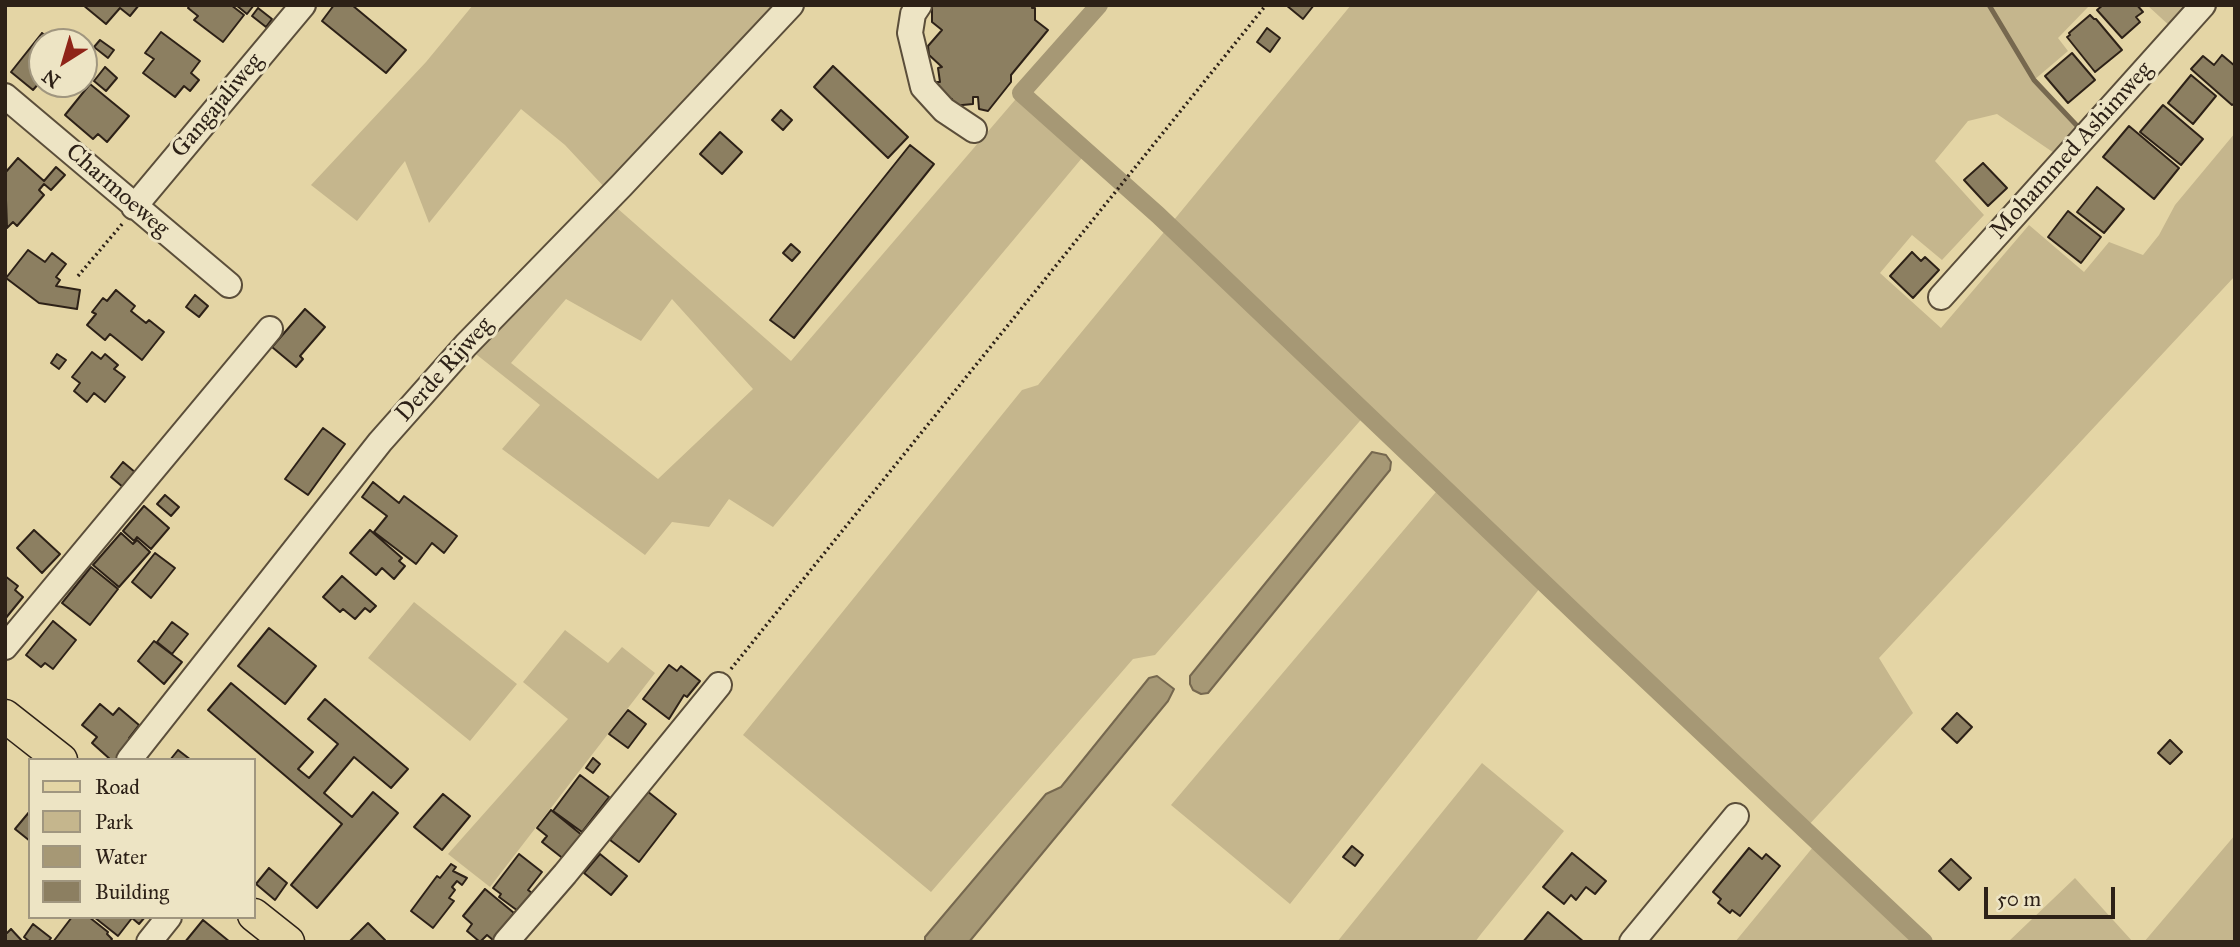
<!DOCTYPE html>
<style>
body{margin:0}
#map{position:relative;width:2240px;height:947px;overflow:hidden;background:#e4d5a5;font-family:"IM FELL Great Primer",serif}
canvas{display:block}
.frame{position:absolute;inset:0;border:7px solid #2d2117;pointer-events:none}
.legend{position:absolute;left:28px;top:758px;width:228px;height:161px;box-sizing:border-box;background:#ede4c4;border:2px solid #a0967f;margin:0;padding:9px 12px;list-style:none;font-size:21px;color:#2d2117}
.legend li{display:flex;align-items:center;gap:14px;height:35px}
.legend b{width:35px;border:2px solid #a0967f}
.north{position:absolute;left:28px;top:28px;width:70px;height:70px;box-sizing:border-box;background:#ede4c4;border:2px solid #a0967f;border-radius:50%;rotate:217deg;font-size:19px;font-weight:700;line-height:28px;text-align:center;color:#2d2117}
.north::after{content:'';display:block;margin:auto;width:24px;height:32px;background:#8f2418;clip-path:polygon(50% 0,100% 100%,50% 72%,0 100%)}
.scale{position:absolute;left:1984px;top:887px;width:131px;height:32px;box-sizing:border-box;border:4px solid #2d2117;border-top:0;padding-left:9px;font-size:21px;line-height:24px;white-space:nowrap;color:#2d2117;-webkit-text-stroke:5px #ede4c4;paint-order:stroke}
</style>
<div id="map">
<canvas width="2240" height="947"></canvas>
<div class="frame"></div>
<ul class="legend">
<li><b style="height:9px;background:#e4d5a5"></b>Road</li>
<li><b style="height:19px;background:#c5b68d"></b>Park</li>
<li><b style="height:19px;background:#a69875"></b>Water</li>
<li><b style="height:19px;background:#8c7f61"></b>Building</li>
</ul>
<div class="north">N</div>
<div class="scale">50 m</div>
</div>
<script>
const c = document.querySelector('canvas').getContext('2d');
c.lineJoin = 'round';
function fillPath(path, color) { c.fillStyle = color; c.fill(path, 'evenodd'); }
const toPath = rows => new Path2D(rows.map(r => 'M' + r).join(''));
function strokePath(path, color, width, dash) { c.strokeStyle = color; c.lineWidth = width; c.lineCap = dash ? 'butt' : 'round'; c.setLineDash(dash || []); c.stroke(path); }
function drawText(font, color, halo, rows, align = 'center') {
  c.font = font + ' "IM FELL Great Primer",serif'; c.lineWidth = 6; c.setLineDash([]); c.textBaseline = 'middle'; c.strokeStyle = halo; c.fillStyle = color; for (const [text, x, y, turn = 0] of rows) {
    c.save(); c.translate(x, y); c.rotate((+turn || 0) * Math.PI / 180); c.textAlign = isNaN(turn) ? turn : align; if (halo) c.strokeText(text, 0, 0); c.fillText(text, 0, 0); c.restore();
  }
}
const green = toPath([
 [473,5,782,5,607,190,565,145,521,109,429,223,405,161,357,221,311,185,426,62],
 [1351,5,2090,5,2058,38,2068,51,2034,80,2081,130,2057,155,1997,114,1968,121,1935,161,1984,215,1942,260,1912,235,1880,273,1941,328,2029,225,2084,272,2109,242,2143,255,2159,235,2175,205,2235,133,2235,276,1879,658,1913,713,1805,829,1544,583,1290,904,1171,805,1441,486,1366,414,1155,655,1133,659,931,892,743,735,1022,390,1038,385],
 [2147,5,2194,5,2172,28],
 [1021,93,1087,152,773,527,729,499,709,527,672,522,645,555,502,449,540,405,472,351,617,208,791,361],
 [566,299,641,341,672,299,753,389,658,479,511,363],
 [414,602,517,684,470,741,368,658],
 [565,630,608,663,622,647,655,673,490,887,448,854,568,719,523,682],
 [1482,763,1564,831,1481,934,1475,942,1337,942],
 [2235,835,2235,942,2144,942],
 [1818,841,1924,942,1735,942],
 [2075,878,2133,942,2008,942]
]);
const water = toPath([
 [1372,452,1386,455,1391,462,1390,470,1208,693,1201,694,1193,690,1190,684,1190,676,1372,452],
 [1157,676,1174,689,1168,701,969,942,925,942,925,937,1046,794,1061,787,1149,678,1157,676]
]);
const stream = toPath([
 [1989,5,2034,80,2081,130]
]);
const canal = toPath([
 [1099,5,1021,93,1158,215,1591,628,1924,942]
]);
const building = toPath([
 [83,5,139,5,130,16,120,8,106,24,83,5],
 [190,5,231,5,244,15,223,42,194,20,198,16,188,8,190,5],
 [236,5,254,5,247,14,236,5],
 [334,5,352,5,406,50,386,73,322,21,334,5],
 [932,5,1032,5,1032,8,1035,8,1035,20,1048,30,1011,75,1011,82,988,111,979,109,978,97,973,97,973,104,952,106,952,99,938,100,936,82,940,82,938,68,942,67,929,55,928,46,942,30,932,22,932,5],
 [1286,5,1314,5,1303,19,1286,5],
 [2103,5,2137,5,2143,12,2136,17,2140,22,2122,38,2097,10,2103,5],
 [258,8,272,19,266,27,252,16,258,8],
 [2090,15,2094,19,2096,19,2122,50,2095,72,2067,37,2070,35,2069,33,2090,15],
 [1267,28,1280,38,1270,52,1257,42,1267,28],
 [161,32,200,61,191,73,199,80,190,91,184,86,175,97,143,73,154,59,145,53,161,32],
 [42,33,53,42,42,42,42,83,40,82,33,90,11,72,42,33],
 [100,40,114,50,108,58,94,47,100,40],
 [2072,53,2095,80,2068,103,2045,76,2072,53],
 [2222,55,2235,66,2235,103,2232,105,2191,69,2203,56,2214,65,2222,55],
 [833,66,908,137,888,158,814,87,833,66],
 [105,67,117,78,106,91,94,81,105,67],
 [2191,75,2216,96,2193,124,2168,103,2191,75],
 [90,84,129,116,107,142,98,134,93,139,65,115,90,84],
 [2163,105,2203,139,2181,165,2140,132,2163,105],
 [781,110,792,120,783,130,772,120,781,110],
 [2129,126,2179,168,2154,199,2103,157,2129,126],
 [720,132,742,152,722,174,700,154,720,132],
 [910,145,934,164,794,338,770,320,910,145],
 [18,158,44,181,56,167,65,175,51,190,44,184,39,190,44,195,17,226,13,222,7,228,5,173,18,158],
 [1983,163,2007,188,1988,206,1964,180,1983,163],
 [2097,187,2124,209,2104,233,2077,212,2097,187],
 [2068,211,2101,237,2081,263,2048,237,2068,211],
 [791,244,800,252,792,261,783,253,791,244],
 [28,250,45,262,52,253,66,264,56,277,60,280,56,286,80,290,77,309,39,303,6,278,28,250],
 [1912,252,1921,261,1925,257,1939,270,1913,298,1890,276,1912,252],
 [116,290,135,306,131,311,146,323,149,320,164,332,142,360,110,334,105,340,87,325,96,314,92,312,103,298,107,301,116,290],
 [195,295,208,306,199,317,186,307,195,295],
 [305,309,325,327,300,356,303,359,296,367,272,347,305,309],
 [92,352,101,359,105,354,118,365,114,369,125,377,105,402,94,393,87,402,74,391,80,383,72,377,92,352],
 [57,354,66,360,59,369,51,363,57,354],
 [323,428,345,444,308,495,285,479,323,428],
 [123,462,136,473,124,488,111,477,123,462],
 [373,482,399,503,404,496,457,536,444,553,432,543,416,564,374,532,387,516,362,497,373,482],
 [165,495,179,507,171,516,157,504,165,495],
 [144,506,169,528,151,549,137,537,134,541,123,531,144,506],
 [34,530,60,554,42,573,17,548,34,530],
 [370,530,402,558,399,561,405,566,394,579,382,568,376,575,350,553,370,530],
 [121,533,133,544,137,540,150,552,119,587,93,565,121,533],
 [155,553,175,568,151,598,132,582,155,553],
 [91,567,118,589,90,625,62,603,91,567],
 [5,576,18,586,15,590,23,597,5,619,5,576],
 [342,576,376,606,370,612,365,608,355,619,343,609,340,612,323,597,342,576],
 [53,621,76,640,53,669,45,663,41,667,26,655,53,621],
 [172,622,188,634,172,654,157,642,172,622],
 [269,628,316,666,285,704,238,666,269,628],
 [154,641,182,662,164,684,138,661,154,641],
 [669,665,677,671,681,666,700,681,687,697,684,695,669,719,643,699,669,665],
 [231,683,313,752,298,769,309,778,338,744,308,719,325,699,408,769,391,788,354,757,324,793,352,817,373,792,398,813,317,908,291,885,342,824,208,710,231,683],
 [100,704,113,715,119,708,139,725,129,738,134,742,119,760,111,760,92,743,97,737,82,725,100,704],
 [628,710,646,724,628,748,609,734,628,710],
 [1957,713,1972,727,1957,743,1942,729,1957,713],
 [2170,740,2182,752,2170,764,2158,753,2170,740],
 [178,750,191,760,170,760,178,750],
 [593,758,600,764,593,773,586,768,593,758],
 [580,775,609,797,582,832,553,811,580,775],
 [647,791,676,814,639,862,610,840,647,791],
 [443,794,470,816,442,850,414,827,443,794],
 [551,810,583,836,565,860,542,842,547,836,537,828,551,810],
 [30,811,30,841,15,829,30,811],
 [1352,846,1363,855,1355,866,1343,857,1352,846],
 [1749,848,1762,859,1766,854,1780,866,1740,916,1732,910,1730,913,1718,903,1721,899,1713,892,1749,848],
 [1572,853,1606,881,1595,894,1586,887,1576,900,1571,895,1564,904,1543,887,1572,853],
 [519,854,542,872,528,890,532,893,518,911,499,897,501,894,493,888,519,854],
 [600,854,627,876,611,895,584,873,600,854],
 [1951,859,1971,878,1959,890,1939,871,1951,859],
 [451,864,456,867,453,871,467,878,462,885,457,881,452,887,455,890,449,898,454,901,433,928,411,911,437,876,440,878,451,864],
 [269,868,287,883,275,900,256,884,269,868],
 [485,889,514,913,493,940,487,935,480,942,467,931,472,924,463,916,485,889],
 [1548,912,1584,942,1523,942,1548,912],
 [72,917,89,917,108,932,107,934,112,939,110,942,53,942,72,917],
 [94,917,145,917,139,924,132,918,118,936,94,917],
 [203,920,230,942,185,942,203,920],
 [368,923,385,940,384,942,349,942,368,923],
 [33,924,51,938,48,942,30,942,24,937,33,924],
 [11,929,23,942,5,942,5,931,7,933,11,929]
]);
const path = toPath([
 [78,276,123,223],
 [731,669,1266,5]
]);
const minor = toPath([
 [919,5,913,14,910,33,923,87,944,110,974,130],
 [5,96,229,285],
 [134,207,303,5],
 [1941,297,2203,5],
 [5,647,270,329],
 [129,760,380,442,466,345,621,186,791,5],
 [149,942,169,917],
 [506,942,565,874,719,685],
 [1632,942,1736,816]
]);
const major = toPath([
 [5,716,61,760],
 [254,915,288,942]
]);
const streetNames = [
 ["Gangajaliweg",218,106,-50],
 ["Mohammed Ashimweg",2072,151,-48],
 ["Charmoeweg",117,191,41],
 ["Derde Rijweg",445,370,-48]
];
fillPath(green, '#c5b68d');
fillPath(water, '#a69875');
strokePath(water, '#76684f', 2);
strokePath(stream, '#76684f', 5);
strokePath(canal, '#a69875', 18);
fillPath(building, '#8c7f61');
strokePath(building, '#2d2117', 2);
strokePath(minor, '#5b4e3a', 28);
strokePath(major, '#2d2117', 35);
strokePath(path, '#2d2117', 3.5, [2, 3.5]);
strokePath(minor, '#ede4c4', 24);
strokePath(major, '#e4d5a5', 32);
drawText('24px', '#2d2117', '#ede4c4', streetNames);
</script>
